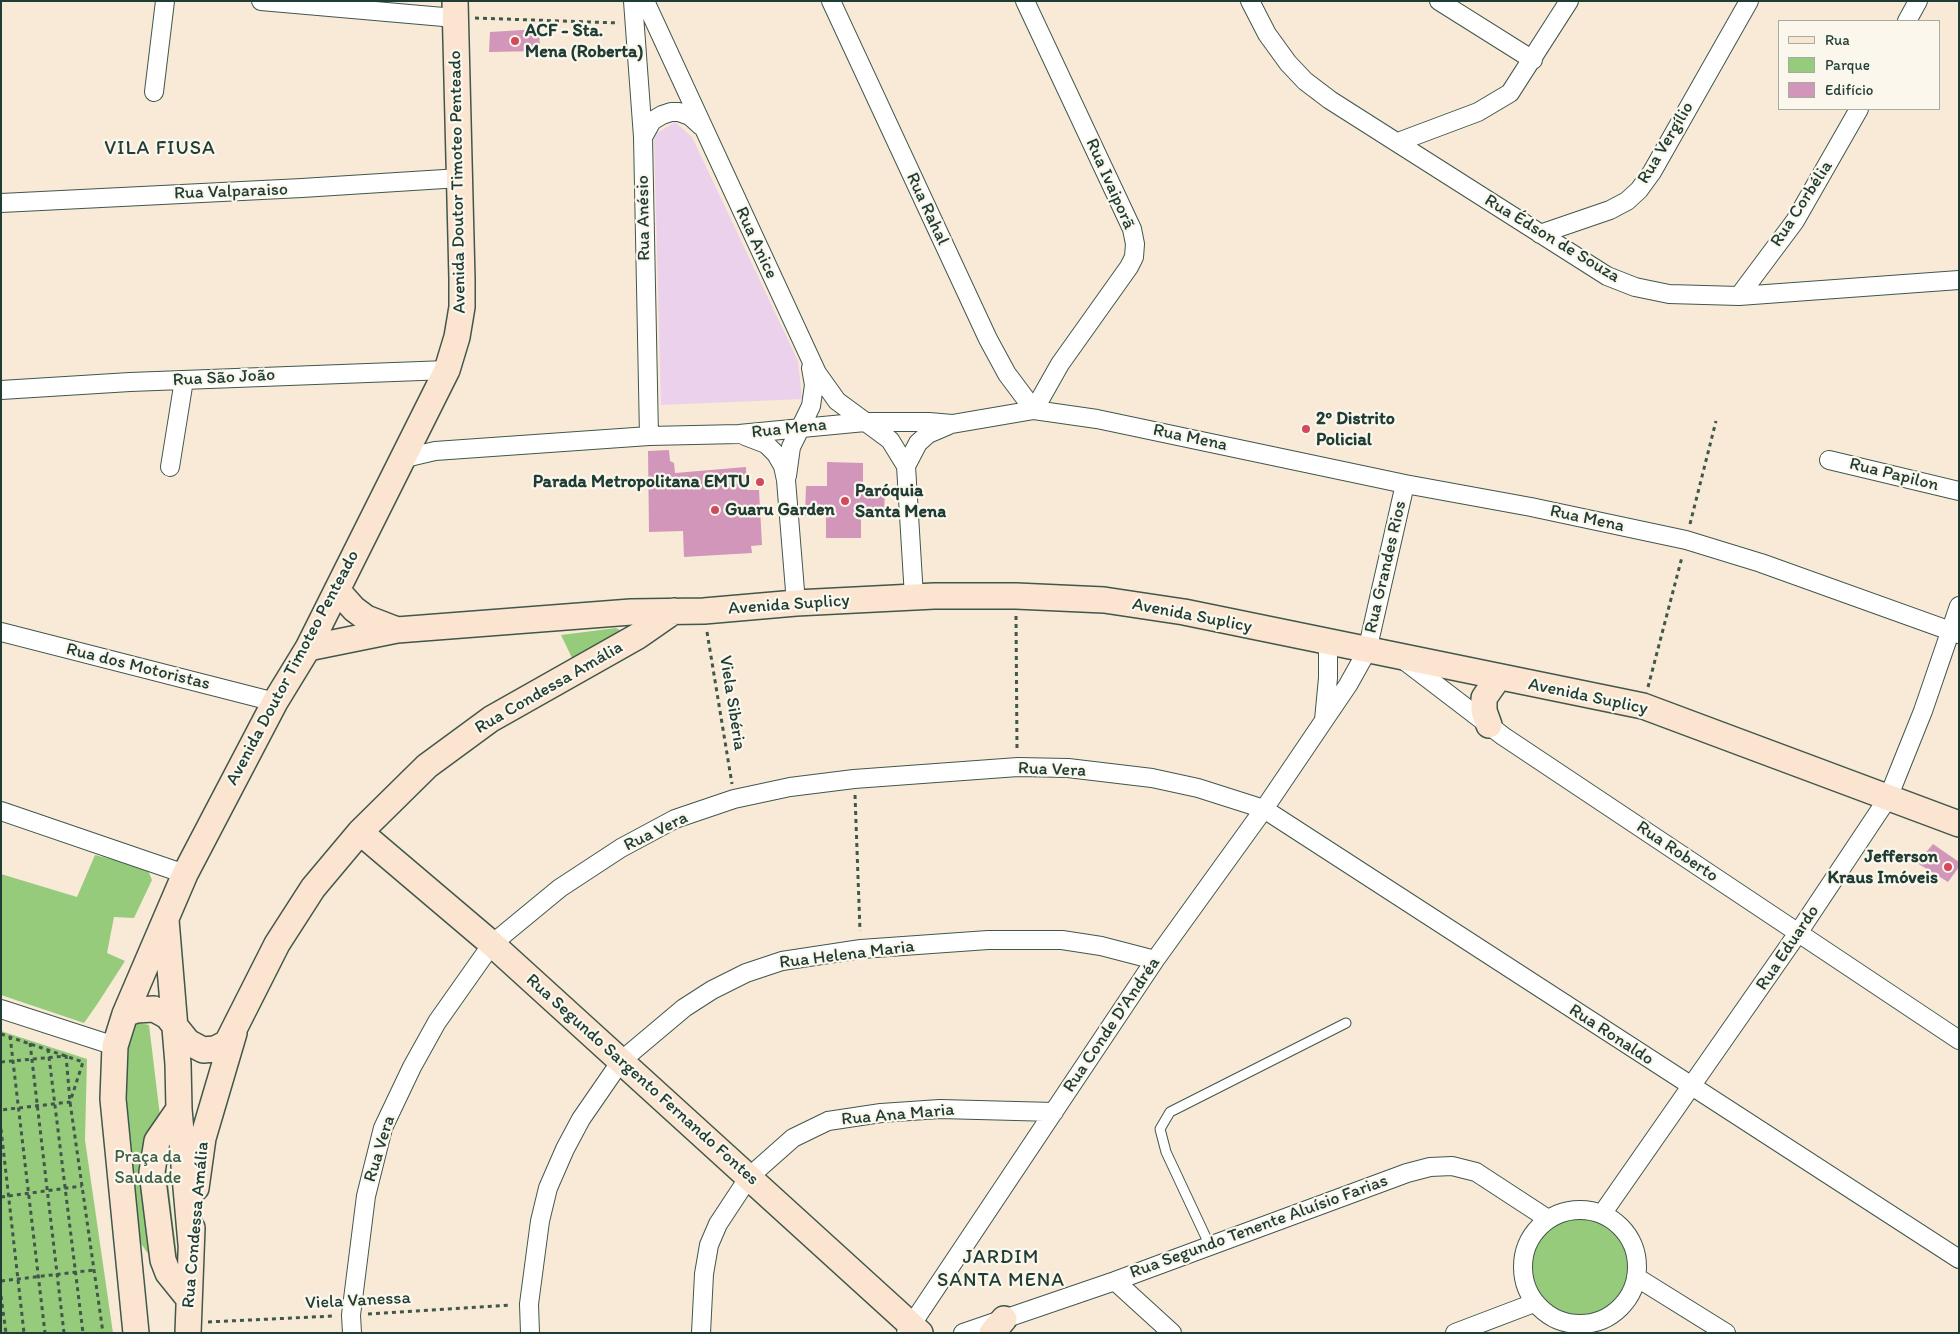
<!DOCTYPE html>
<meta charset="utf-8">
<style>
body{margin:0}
#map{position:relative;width:1960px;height:1334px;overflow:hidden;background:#f8ead7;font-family:Itim,sans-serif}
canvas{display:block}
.frame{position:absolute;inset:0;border:2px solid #1f3d34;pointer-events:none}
.legend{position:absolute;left:1778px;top:20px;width:162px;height:90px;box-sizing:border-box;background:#fbf7ec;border:1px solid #a3ada2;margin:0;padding:6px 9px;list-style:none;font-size:15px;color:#1f3d34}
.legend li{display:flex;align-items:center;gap:10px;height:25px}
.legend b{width:25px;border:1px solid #a3ada2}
</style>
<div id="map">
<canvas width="1960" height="1334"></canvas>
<div class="frame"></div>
<ul class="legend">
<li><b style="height:6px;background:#fce5d0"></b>Rua</li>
<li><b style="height:14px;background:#97cb7c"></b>Parque</li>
<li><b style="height:14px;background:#d196ba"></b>Edifício</li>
</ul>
</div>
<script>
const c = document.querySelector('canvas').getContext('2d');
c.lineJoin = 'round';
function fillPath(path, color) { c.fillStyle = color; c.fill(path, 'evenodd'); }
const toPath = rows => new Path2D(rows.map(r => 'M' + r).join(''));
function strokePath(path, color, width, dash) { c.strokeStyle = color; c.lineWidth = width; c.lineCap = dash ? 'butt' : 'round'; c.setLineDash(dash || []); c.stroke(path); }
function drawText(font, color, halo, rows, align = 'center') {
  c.font = font + ' Itim,sans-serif'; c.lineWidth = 4.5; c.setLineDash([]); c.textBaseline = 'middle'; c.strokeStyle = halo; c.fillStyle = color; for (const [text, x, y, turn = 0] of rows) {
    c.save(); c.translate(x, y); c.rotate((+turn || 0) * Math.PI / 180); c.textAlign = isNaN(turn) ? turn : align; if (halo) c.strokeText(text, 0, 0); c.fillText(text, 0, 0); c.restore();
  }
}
const built = toPath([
 [675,122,692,137,798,361,802,399,661,405,654,135]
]);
const green = toPath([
 [616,628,622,631,619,636,573,660,561,635],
 [95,855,147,868,152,880,134,918,114,917,107,953,125,961,98,1003,84,1023,1,995,1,874,77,897],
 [139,1023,149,1025,177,1256,166,1269,154,1262,139,1241,133,1202,122,1052,130,1030],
 [1,1031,87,1059,85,1140,113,1333,1,1333],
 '1528 1267a53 53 0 1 1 106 0a53 53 0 1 1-106 0Z'
]);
const building = toPath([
 [539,29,540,51,489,52,490,32],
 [669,450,670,461,674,463,675,473,746,467,747,490,759,490,762,545,751,546,752,553,684,557,683,531,649,532,648,451],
 [827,462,863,463,863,488,885,488,884,515,861,514,861,538,826,538,826,516,805,516,806,486,827,486],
 [1933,844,1959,862,1959,867,1948,882,1917,863]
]);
const path = toPath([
 [475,18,619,23],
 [1690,524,1716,421],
 [1016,616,1017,750],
 [707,632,732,784],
 [1648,687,1682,557],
 [855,795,860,931],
 [1,1034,83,1062,70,1102,1,1110],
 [10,1036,45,1333],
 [30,1043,64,1333],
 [48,1049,83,1333],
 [66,1055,70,1102,103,1333],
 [1,1062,65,1056],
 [1,1129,24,1333],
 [1,1197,82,1186],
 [1,1281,94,1270],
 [1,1296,6,1333],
 [368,1314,511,1305],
 [208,1322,334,1316]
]);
const lane = toPath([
 [1210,1246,1166,1152,1160,1129,1170,1112,1346,1023]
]);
const street = toPath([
 [261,1,455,18],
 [633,1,643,137,649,436],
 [645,1,817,373,837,401,890,440,906,466,914,597],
 [831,1,988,339,1007,374,1034,410],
 [1025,1,1132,229,1135,244,1134,257,1129,267,1060,364,1034,410],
 [1250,1,1267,34,1288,63,1305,81,1330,100,1607,276,1635,287,1669,294,1739,296,1959,280],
 [1439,1,1533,60],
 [1907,21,1918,1],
 [154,92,165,1],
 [643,137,652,121,662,115,671,112,679,112,690,116,701,126],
 [1398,142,1478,112,1510,93,1569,1],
 [1,203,302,188,460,178],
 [1540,234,1610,210,1627,201,1639,190,1652,172,1749,1],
 [1739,296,1795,221,1859,109],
 [1,390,130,382,447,370],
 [745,436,766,444,776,454,783,466,786,480,796,603],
 [401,459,435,451,649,436,739,434,865,422,929,422,952,424,1034,410,1097,419,1405,484,1531,507,1686,540,1761,563,1959,634],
 [1829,460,1959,491],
 [906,466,918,443,928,434,949,425],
 [170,467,184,380],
 [787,476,791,447,811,406,814,385,811,368],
 [1,632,275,702],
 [1401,658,1503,736,1959,1040],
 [1324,720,1328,678,1328,643],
 [1,811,185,874],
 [1,1009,115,1046],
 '1523 1267a57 57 0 1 1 114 0a57 57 0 1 1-114 0Z',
 [1602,1214,1798,933,1888,798,1923,711,1959,606],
 [1636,1277,1726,1333],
 [1115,1281,1172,1333],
 [352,1333,351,1315,366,1196,383,1128,412,1067,437,1022,492,944,560,888,621,848,675,819,734,799,790,787,854,779,1018,767,1068,768,1152,778,1198,788,1264,809,1959,1259],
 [530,1333,529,1304,540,1221,548,1188,565,1149,581,1119,621,1061,684,1008,712,990,746,973,782,961,861,949,988,940,1062,940,1101,946,1155,960],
 [701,1333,704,1274,709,1245,718,1224,749,1177,793,1138,828,1121,881,1113,940,1109,1054,1112],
 [906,1333,1155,960,1264,809,1348,685,1367,651,1405,484],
 [963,1333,1115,1281,1407,1173,1430,1167,1452,1166,1476,1172,1548,1219],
 [1455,1333,1534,1303]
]);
const secondary = toPath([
 [337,590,354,609,366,618,397,630],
 [308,648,397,630,631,612,704,611,796,603,934,596,1016,596,1104,600,1184,612,1643,706,1959,824],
 [1489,725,1484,711,1484,698,1498,678],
 [360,832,492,944,920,1333],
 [166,920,178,1064,179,1109,191,1244],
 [125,1014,136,1010,154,1009,167,1016,188,1042,203,1050,215,1049,227,1043,277,944,313,888,360,832,427,766,491,719,638,636,674,611],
 [179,1109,157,1141,152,1172,163,1260,168,1273,189,1299],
 [196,1188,203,1138,234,1033],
 [136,1333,113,1099,115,1046,125,1014,185,874,275,702,308,648,447,370,457,337,462,307,462,279,455,1],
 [188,1333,192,1228],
 [992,1333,1004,1319]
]);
const markers = [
 [515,41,5,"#d1495b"],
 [1306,429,5,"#d1495b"],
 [760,482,5,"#d1495b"],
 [845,501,5,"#d1495b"],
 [715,510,5,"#d1495b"],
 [1948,867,5,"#d1495b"]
];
const poiNames = [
 ["ACF - Sta.",525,31],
 ["Mena (Roberta)",525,52],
 ["2º Distrito",1316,419],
 ["Policial",1316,440],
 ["Parada Metropolitana EMTU",750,482,"right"],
 ["Paróquia",855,491],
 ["Santa Mena",855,512],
 ["Guaru Garden",725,510],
 ["Jefferson",1938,857,"right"],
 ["Kraus Imóveis",1938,878,"right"]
];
const streetNames = [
 ["Rua Vergílio",1666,143,-59],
 ["Avenida Doutor Timoteo Penteado",458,182,-91],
 ["Rua Ivaiporã",1110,184,66],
 ["Rua Valparaiso",231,192,-2],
 ["Rua Corbélia",1802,204,-57],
 ["Rua Rahal",927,209,65],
 ["Rua Anésio",644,218,-91],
 ["Rua Édson de Souza",1552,239,31],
 ["Rua Anice",756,243,65],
 ["Rua São João",224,378,-3],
 ["Rua Mena",789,429,-6],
 ["Rua Mena",1190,438,12],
 ["Rua Papilon",1894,475,14],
 ["Rua Mena",1587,519,12],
 ["Rua Grandes Rios",1386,567,-77],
 ["Avenida Suplicy",789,605,-4],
 ["Avenida Suplicy",1192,616,11],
 ["Rua dos Motoristas",138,667,14],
 ["Avenida Doutor Timoteo Penteado",293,668,-62],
 ["Rua Condessa Amália",549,688,-30],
 ["Avenida Suplicy",1588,697,12],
 ["Viela Sibéria",732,703,81],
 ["Rua Vera",1052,770,2],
 ["Rua Vera",656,832,-26],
 ["Rua Roberto",1677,852,34],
 ["Rua Eduardo",1788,948,-56],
 ["Rua Helena Maria",847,955,-7],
 ["Rua Conde D'Andréa",1112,1025,-56],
 ["Rua Ronaldo",1611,1035,33],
 ["Rua Segundo Sargento Fernando Fontes",642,1080,42],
 ["Rua Ana Maria",898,1115,-5],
 ["Rua Vera",380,1149,-73],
 ["Rua Condessa Amália",196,1225,-85],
 ["Rua Segundo Tenente Aluísio Farias",1259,1227,-20],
 ["Viela Vanessa",358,1301,-3]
];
const parkNames = [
 ["Praça da",148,1157],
 ["Saudade",148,1178]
];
const quarterNames = [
 ["VILA FIUSA",160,149],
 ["JARDIM",1001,1258],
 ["SANTA MENA",1001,1281]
];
fillPath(built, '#ebd1eb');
fillPath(green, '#97cb7c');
fillPath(building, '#d196ba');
strokePath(lane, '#40574c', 11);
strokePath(street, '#40574c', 20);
strokePath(secondary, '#40574c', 28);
strokePath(path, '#40574c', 3, [4, 4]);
strokePath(lane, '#fff', 9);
strokePath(street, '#fff', 18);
strokePath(secondary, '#fce5d0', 25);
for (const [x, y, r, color] of markers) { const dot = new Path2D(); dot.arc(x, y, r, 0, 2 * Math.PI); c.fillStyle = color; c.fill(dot); strokePath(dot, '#fbf7ec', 2); }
drawText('bold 18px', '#1f3d34', '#fbf7ec', poiNames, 'left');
drawText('18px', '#1f3d34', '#fbf7ec', streetNames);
drawText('18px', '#3d6046', '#fbf7ec', parkNames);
c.letterSpacing = '1px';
drawText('20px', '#1f3d34', '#fbf7ec', quarterNames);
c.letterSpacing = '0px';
</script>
